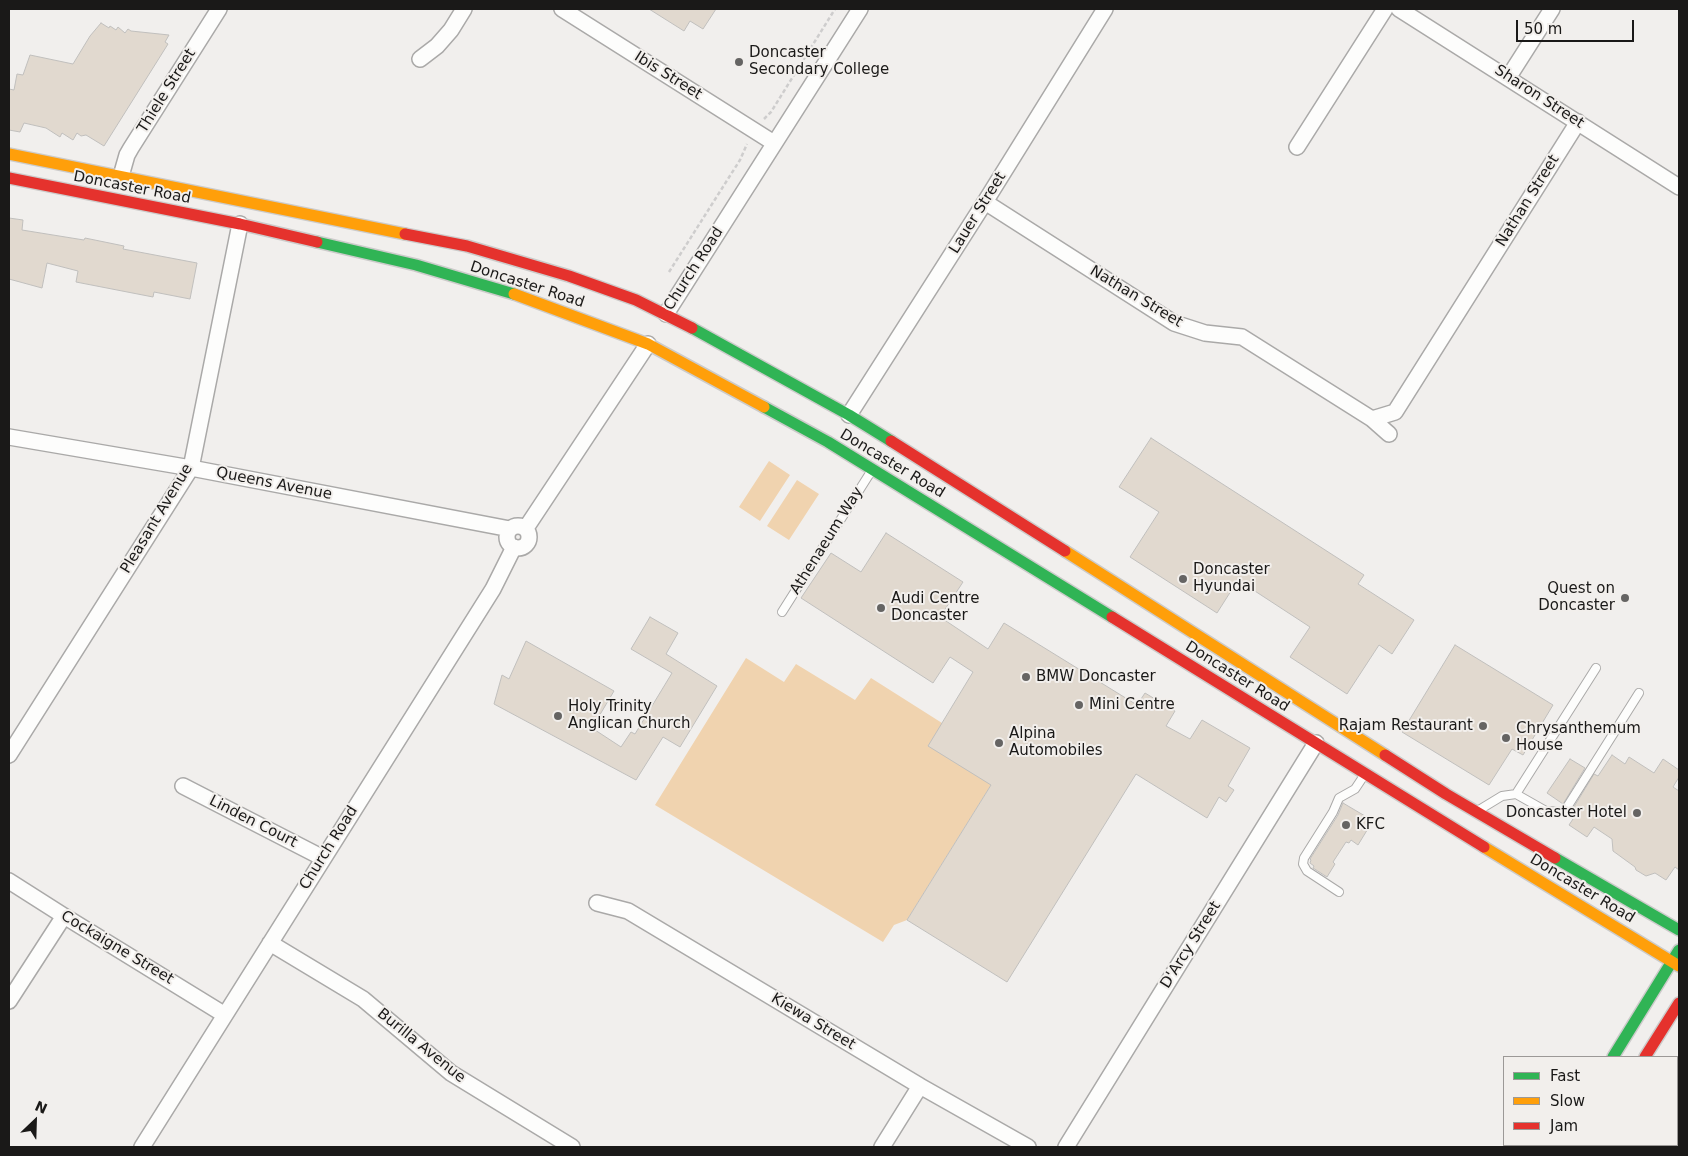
<!DOCTYPE html>
<style>
body{margin:0}
#map{position:relative;width:1688px;height:1156px;overflow:hidden;background:#f1efed;font-family:"DejaVu Sans",sans-serif}
canvas{display:block}
.frame{position:absolute;inset:0;border:10px solid #1a1918;pointer-events:none}
.legend{position:absolute;left:1503px;top:1056px;width:175px;height:90px;box-sizing:border-box;background:#f2efec;border:1px solid #9c9997;margin:0;padding:6px 9px;list-style:none;font-size:15px;color:#1a1918}
.legend li{display:flex;align-items:center;gap:10px;height:25px}
.legend b{width:25px;border:1px solid #9c9997}
.north{position:absolute;left:10px;top:1096px;width:50px;height:50px;-webkit-text-stroke:4px #f2efec;paint-order:stroke;rotate:24deg;font-size:14px;font-weight:700;line-height:20px;text-align:center;color:#1a1918}
.north::after{content:'';display:block;margin:auto;width:18px;height:22px;background:#1a1918;clip-path:polygon(50% 0,100% 100%,50% 72%,0 100%)}
.scale{position:absolute;left:1516px;top:20px;width:118px;height:22px;box-sizing:border-box;border:2px solid #1a1918;border-top:0;padding-left:6px;font-size:15px;line-height:18px;white-space:nowrap;color:#1a1918;-webkit-text-stroke:4px #f2efec;paint-order:stroke}
</style>
<div id="map">
<canvas width="1688" height="1156"></canvas>
<div class="frame"></div>
<ul class="legend">
<li><b style="height:6px;background:#30b455"></b>Fast</li>
<li><b style="height:6px;background:#ff9f0a"></b>Slow</li>
<li><b style="height:6px;background:#e5322d"></b>Jam</li>
</ul>
<div class="north">N</div>
<div class="scale">50 m</div>
</div>
<script>
const c = document.querySelector('canvas').getContext('2d');
c.lineJoin = 'round';
function fillPath(path, color) { c.fillStyle = color; c.fill(path, 'evenodd'); }
const toPath = rows => new Path2D(rows.map(r => 'M' + r).join(''));
function strokePath(path, color, width, dash) { c.strokeStyle = color; c.lineWidth = width; c.lineCap = dash ? 'butt' : 'round'; c.setLineDash(dash || []); c.stroke(path); }
function drawText(font, color, halo, rows, align = 'center') {
  c.font = font + ' "DejaVu Sans",sans-serif'; c.lineWidth = 4; c.setLineDash([]); c.textBaseline = 'middle'; c.strokeStyle = halo; c.fillStyle = color; for (const [text, x, y, turn = 0] of rows) {
    c.save(); c.translate(x, y); c.rotate((+turn || 0) * Math.PI / 180); c.textAlign = isNaN(turn) ? turn : align; if (halo) c.strokeText(text, 0, 0); c.fillText(text, 0, 0); c.restore();
  }
}
const green = toPath([
 [769,461,790,475,760,521,739,507],
 [797,480,819,494,789,540,767,526],
 [746,658,784,682,796,664,855,700,871,678,942,723,991,785,907,920,894,925,883,942,655,805]
]);
const building = toPath([
 [649,9,716,9,703,29,690,21,684,31,649,9],
 [101,23,109,28,110,26,116,30,118,27,125,33,128,29,131,31,169,35,165,42,168,44,104,146,86,135,81,136,77,133,73,140,62,133,60,137,46,128,24,123,20,132,9,130,9,89,14,90,17,74,23,75,30,55,73,64,90,36,101,23],
 [9,218,23,220,22,230,84,240,85,238,124,246,123,249,197,263,190,299,154,292,153,297,76,282,78,271,47,263,42,288,9,279,9,218],
 [1151,438,1364,575,1358,584,1414,620,1392,654,1379,645,1347,694,1290,657,1310,627,1238,580,1217,613,1130,557,1159,512,1119,487,1151,438],
 [886,533,963,582,940,617,988,649,1004,623,1137,705,1145,693,1175,711,1166,726,1190,739,1202,720,1250,748,1228,786,1234,790,1226,802,1219,797,1207,818,1136,774,1007,982,907,920,991,785,928,746,973,672,950,657,933,683,801,598,831,553,861,572,886,533],
 [650,617,678,633,666,654,717,686,680,747,663,737,636,780,494,704,502,675,509,679,526,641,614,691,592,728,621,747,631,732,635,734,672,673,631,649,650,617],
 [1455,645,1553,705,1523,755,1512,749,1489,785,1402,732,1455,645],
 [1612,755,1625,764,1629,757,1654,773,1663,759,1679,770,1679,777,1673,787,1679,791,1679,870,1675,867,1666,880,1655,873,1646,876,1636,870,1635,867,1613,851,1612,839,1594,827,1587,837,1569,825,1573,819,1570,817,1573,811,1572,810,1594,774,1598,776,1612,755],
 [1570,759,1585,768,1563,804,1547,793,1570,759],
 [1343,803,1370,819,1366,825,1369,827,1358,845,1351,840,1349,843,1346,842,1333,862,1335,864,1327,877,1313,868,1314,866,1310,863,1311,860,1310,859,1338,815,1343,803]
]);
const path = toPath([
 [764,119,771,112,835,9],
 [669,272,740,160,747,144]
]);
const lane = toPath([
 [782,612,872,470],
 [1516,794,1596,668],
 [1479,810,1502,796,1516,794,1546,811,1564,812,1639,693],
 [1339,892,1307,871,1303,864,1304,858,1333,812,1339,798,1355,789,1365,774]
]);
const street = toPath([
 [562,9,774,143],
 [1399,9,1679,187],
 [420,59,437,46,451,30,464,9],
 [1508,78,1552,9],
 [1297,147,1385,9],
 [121,176,127,155,131,148,219,9],
 [985,202,1174,323,1205,333,1242,337,1372,419,1389,434],
 [666,314,860,9],
 [849,415,985,202,1105,9],
 [1372,419,1395,412,1578,122],
 [9,437,191,468,510,529],
 '507 537a11 11 0 1 1 22 0a11 11 0 1 1-22 0Z',
 [526,528,648,344],
 [9,755,191,468,240,224],
 [183,786,323,858],
 [9,881,64,916,225,1015],
 [597,903,628,911,920,1086,1028,1147],
 [270,943,363,999,451,1073,572,1147],
 [9,1001,64,916],
 [142,1147,493,589,514,547],
 [882,1147,920,1086],
 [1066,1147,1316,743]
]);
const fast = toPath([
 [317,242,416,265,514,294],
 [692,328,849,415,891,441],
 [764,407,828,442,1112,617],
 [1555,858,1679,930],
 [1613,1057,1679,950]
]);
const slow = toPath([
 [9,154,405,234],
 [514,294,648,344,764,407],
 [1065,551,1385,755],
 [1484,847,1679,966]
]);
const jam = toPath([
 [9,178,240,224,317,242],
 [405,234,467,246,569,276,636,300,692,328],
 [891,441,1065,551],
 [1112,617,1484,847],
 [1385,755,1446,794,1555,858],
 [1645,1057,1679,1003],
 [1557,1147,1558,1145],
 [1580,1147,1582,1145]
]);
const markers = [
 [739,62,5,"#656463"],
 [1183,579,5,"#656463"],
 [1625,598,5,"#656463"],
 [881,608,5,"#656463"],
 [1026,677,5,"#656463"],
 [1079,705,5,"#656463"],
 [558,716,5,"#656463"],
 [1483,726,5,"#656463"],
 [1506,738,5,"#656463"],
 [999,743,5,"#656463"],
 [1637,813,5,"#656463"],
 [1346,825,5,"#656463"]
];
const poiNames = [
 ["Doncaster",749,53],
 ["Secondary College",749,70],
 ["Doncaster",1193,570],
 ["Hyundai",1193,587],
 ["Quest on",1615,589,"right"],
 ["Doncaster",1615,606,"right"],
 ["Audi Centre",891,599],
 ["Doncaster",891,616],
 ["BMW Doncaster",1036,677],
 ["Mini Centre",1089,705],
 ["Holy Trinity",568,707],
 ["Anglican Church",568,724],
 ["Rajam Restaurant",1473,726,"right"],
 ["Chrysanthemum",1516,729],
 ["House",1516,746],
 ["Alpina",1009,734],
 ["Automobiles",1009,751],
 ["Doncaster Hotel",1627,813,"right"],
 ["KFC",1356,825]
];
const streetNames = [
 ["Ibis Street",668,76,32],
 ["Thiele Street",167,91,-58],
 ["Sharon Street",1539,97,33],
 ["Doncaster Road",132,188,11],
 ["Nathan Street",1528,201,-58],
 ["Lauer Street",978,213,-58],
 ["Church Road",694,269,-57],
 ["Doncaster Road",527,285,18],
 ["Nathan Street",1136,297,31],
 ["Doncaster Road",892,464,31],
 ["Queens Avenue",274,484,11],
 ["Pleasant Avenue",157,519,-59],
 ["Athenaeum Way",827,541,-58],
 ["Doncaster Road",1237,677,32],
 ["Linden Court",253,822,27],
 ["Church Road",329,848,-58],
 ["Doncaster Road",1582,889,31],
 ["D'Arcy Street",1191,945,-58],
 ["Cockaigne Street",117,948,31],
 ["Kiewa Street",813,1022,31],
 ["Burilla Avenue",421,1046,39]
];
fillPath(green, '#f0d3af');
fillPath(building, '#e1d9cf');
strokePath(building, '#c0bfbd', 1);
strokePath(lane, '#aaa9a8', 10);
strokePath(street, '#aaa9a8', 18);
strokePath(fast, '#cccbca', 14);
strokePath(slow, '#cccbca', 14);
strokePath(jam, '#cccbca', 14);
strokePath(path, '#cecdcd', 2.5, [4, 2.5]);
strokePath(lane, '#fdfdfc', 8);
strokePath(street, '#fdfdfc', 15);
strokePath(fast, '#30b455', 11);
strokePath(slow, '#ff9f0a', 11);
strokePath(jam, '#e5322d', 11);
for (const [x, y, r, color] of markers) { const dot = new Path2D(); dot.arc(x, y, r, 0, 2 * Math.PI); c.fillStyle = color; c.fill(dot); strokePath(dot, '#f2efec', 2); }
drawText('15px', '#1a1918', '#f2efec', poiNames, 'left');
drawText('15px', '#1a1918', '#f2efec', streetNames);
</script>
